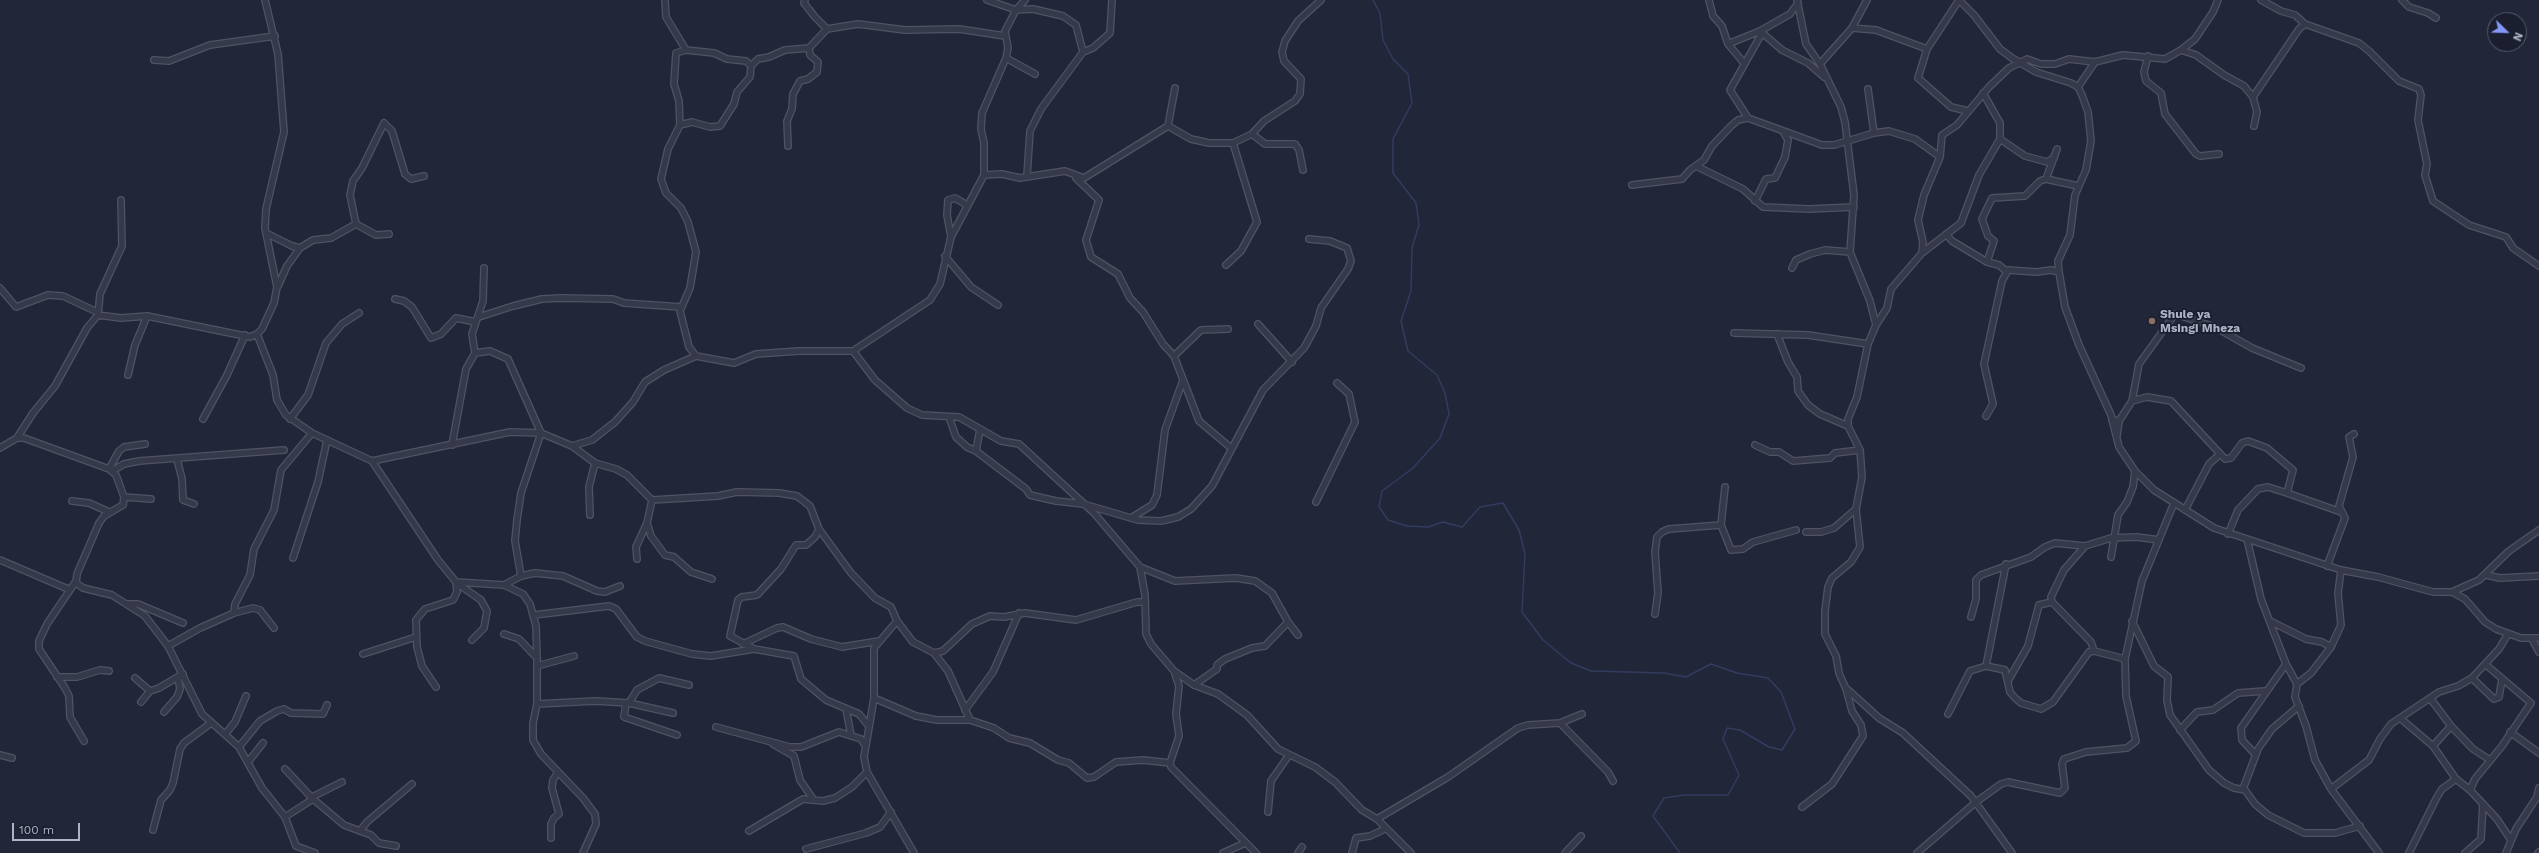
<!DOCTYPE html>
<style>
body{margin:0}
#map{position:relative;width:2539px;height:853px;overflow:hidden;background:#212639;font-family:"Work Sans",sans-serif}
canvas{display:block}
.north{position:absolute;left:2487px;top:12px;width:40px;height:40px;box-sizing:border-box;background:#1a1e2e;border:1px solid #565a6b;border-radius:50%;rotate:113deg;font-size:11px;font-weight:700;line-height:16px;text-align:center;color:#afb3c6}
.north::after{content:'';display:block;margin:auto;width:14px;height:18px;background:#8297f8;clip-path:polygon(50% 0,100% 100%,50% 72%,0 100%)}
.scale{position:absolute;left:12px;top:823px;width:68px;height:18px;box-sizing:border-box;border:2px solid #afb3c6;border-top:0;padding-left:5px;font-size:12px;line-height:14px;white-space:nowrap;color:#afb3c6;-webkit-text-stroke:3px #1a1e2e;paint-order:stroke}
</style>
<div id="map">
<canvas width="2539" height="853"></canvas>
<div class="north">N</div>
<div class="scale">100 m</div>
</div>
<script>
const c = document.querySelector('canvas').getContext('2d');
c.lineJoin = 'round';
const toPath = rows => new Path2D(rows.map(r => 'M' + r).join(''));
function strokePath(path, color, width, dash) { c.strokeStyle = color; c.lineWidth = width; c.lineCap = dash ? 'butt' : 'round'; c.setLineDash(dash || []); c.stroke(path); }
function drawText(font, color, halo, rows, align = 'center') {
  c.font = font + ' "Work Sans",sans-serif'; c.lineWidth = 3.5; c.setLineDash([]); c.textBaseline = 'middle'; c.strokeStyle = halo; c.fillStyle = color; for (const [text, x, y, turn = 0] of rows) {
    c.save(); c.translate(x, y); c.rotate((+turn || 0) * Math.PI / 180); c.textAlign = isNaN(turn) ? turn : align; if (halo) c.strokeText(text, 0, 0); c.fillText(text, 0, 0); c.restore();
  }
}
const stream = toPath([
 [1373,0,1380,13,1383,40,1393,59,1408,74,1412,103,1393,139,1393,173,1416,203,1419,225,1412,248,1411,291,1401,321,1408,351,1437,375,1445,393,1449,414,1440,438,1413,468,1382,491,1379,507,1388,520,1407,526,1428,527,1443,522,1462,527,1480,507,1503,503,1519,530,1525,554,1522,612,1543,640,1571,663,1591,671,1664,673,1686,677,1711,664,1737,673,1768,678,1781,692,1795,729,1782,750,1769,747,1740,730,1727,728,1723,739,1739,775,1728,795,1684,795,1664,798,1653,816,1680,853]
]);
const minor = toPath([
 [665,0,666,17,686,50,714,53,727,59,746,61,751,66,750,77,737,92,734,104,720,126,710,127,692,122,680,125,668,149,661,179,666,193,681,208,688,222,696,252,690,288,680,311,689,347,696,356],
 [805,0,804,3,815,17,827,29],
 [987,0,1016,10,1033,9,1063,16,1076,25,1083,52],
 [1709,0,1713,16,1722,26,1728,44,1744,63],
 [1797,0,1806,44,1820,64,1841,107,1845,122,1854,195,1850,252,1870,301,1876,325,1868,344,1857,397,1848,419,1848,426,1860,450,1862,477,1856,509,1860,547,1851,562,1832,578,1828,587,1825,611,1825,634,1836,656,1839,673,1846,689,1852,711,1861,725,1863,736,1832,784,1802,807],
 [1959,0,1974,15,2000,49,2012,58,2036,72,2071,83,2078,87,2082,95,2088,112,2091,141,2086,170,2075,195,2070,235,2058,261,2059,272,2065,307,2079,345,2111,415,2119,447,2135,471,2154,490,2214,528,2341,570,2378,577,2433,592,2452,592,2465,599,2485,622,2496,629,2521,638,2539,638],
 [1959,0,1927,49,1918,78,1951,107,1968,111],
 [2261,0,2281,11,2295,15,2305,24,2359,43,2369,51,2399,81,2419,89,2421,95,2418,120,2427,164,2425,175,2433,201,2469,225,2506,237,2513,248,2539,266],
 [2402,0,2409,7,2428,13,2436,18],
 [1852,28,1876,30,1927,49],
 [1760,31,1782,50,1808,63,1824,77],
 [1762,33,1730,90,1748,118,1822,145,1834,145,1874,133,1889,131,1915,139,1940,157],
 [1728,44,1760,31,1790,14,1798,3],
 [2181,50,2196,55,2224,75,2244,86,2253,97,2257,112,2254,126],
 [2148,56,2144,72,2146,81,2161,93,2165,114,2196,154,2200,156,2219,154],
 [1006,58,1035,74],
 [154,60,169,61,210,45,275,36],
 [1820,64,1852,28,1867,0],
 [751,66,758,59,769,57,785,50,809,48],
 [2078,87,2095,62],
 [1868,89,1874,133],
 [1983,93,2000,123,2000,139,2025,156,2047,162,2054,158],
 [2253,97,2299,29,2305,24],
 [384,123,392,131,405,174,411,179,424,176],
 [680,125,679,101,674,84,676,53,686,50],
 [1168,126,1191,139,1209,143,1233,143,1252,134,1264,121,1295,101,1300,94,1301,79,1284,61,1282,52,1285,41,1298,21,1321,0],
 [1168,126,1175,88],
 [1252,134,1265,144,1295,144,1299,150,1303,170],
 [788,146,787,121,792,109,793,94,800,81,808,79,817,72,818,62,810,55,809,48,827,29,858,24,905,30,959,29,1005,36],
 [1696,166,1743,189,1763,207,1809,209,1854,207],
 [984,175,984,143,981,129,982,113,1006,58,1008,48,1005,31,1016,10,1025,0],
 [1027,176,1030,131,1041,109,1083,52,1093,48,1110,33,1112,0],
 [1076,178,1099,200,1086,240,1091,257,1118,274,1130,298,1143,312,1163,344,1174,356,1199,421,1231,448],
 [2046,179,2057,149],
 [1632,185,1682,179,1690,170,1704,160,1712,146,1731,126,1738,120,1748,118],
 [1755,201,1766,179,1775,178,1785,157,1788,140,1784,133],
 [356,224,376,235,389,234],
 [266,233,292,246,300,248],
 [1946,234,1952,241,1987,262,1999,265,2007,272],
 [951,237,947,215,948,200,955,198,967,205],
 [1922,253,1961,223,1979,175,2000,139],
 [945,256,971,287,998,305],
 [1987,262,1994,241,1988,236,1982,219,1992,198,2025,196,2040,181,2046,179,2078,186],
 [1226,265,1241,251,1257,222,1233,143],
 [1792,268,1796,260,1810,254,1825,250,1850,252],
 [278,286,287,266,300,248,313,240,331,238,356,224,350,195,353,181,362,168,384,123],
 [0,288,16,307,48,295,63,296,97,312],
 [395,299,404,301,412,307,431,338,441,334,456,318,476,322],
 [98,315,100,294,122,246,121,200],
 [479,317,513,306,542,299,561,298,613,299,624,303,681,307],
 [1258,324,1292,362],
 [1876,325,1887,308,1891,289,1922,253,1923,242,1918,220,1924,195,1940,157,1942,135,1957,125,1989,87,2009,68,2027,59,2041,64,2055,64,2069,59,2095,62,2123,55,2165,59,2181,50,2195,39,2213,12,2218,0],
 [1734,333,1808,335,1868,344],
 [257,334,262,329,274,303,277,287,265,228,266,209,284,132,278,54,265,0],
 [1777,334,1788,362,1797,377,1798,391,1808,405,1820,414,1848,426],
 [853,351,930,300,940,284,951,237,984,175,1002,174,1020,178,1065,171,1084,178,1168,126],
 [475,353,490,351,508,359,541,433,521,493,517,520,515,541,521,576],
 [1174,356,1201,330,1228,329],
 [128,375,135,345,147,316],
 [2132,401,2139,364,2175,314,2215,327,2252,348,2301,368],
 [1986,416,1993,404,1984,364,2002,281,2008,270,2037,272,2051,270,2059,272],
 [949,417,956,437,967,447,976,451],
 [203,419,227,375,245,335],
 [290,419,308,395,326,343,342,324,359,313],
 [2112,420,2119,421,2132,401,2147,397,2171,401,2225,459,2231,458,2242,443,2248,441,2267,448,2293,470,2287,493,2341,512],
 [980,429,976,451,1026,489,1030,495,1056,501,1083,504,1138,520,1161,521,1178,517,1191,509,1212,486,1263,390,1304,348,1316,326,1321,308,1348,269,1351,261,1347,248,1330,241,1309,239],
 [2117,436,2119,421],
 [17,438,33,413,55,386,87,328,98,315,121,318,147,316,250,337,257,334,273,375,277,400,286,415,312,433,372,461,510,432,541,433,572,446,592,440,615,422,633,402,645,382,664,370,696,356,734,363,756,354,799,351,853,351,875,380,907,408,922,415,959,417,1001,441,1019,444,1094,513,1140,567,1145,595,1146,634,1151,644,1174,671,1194,685,1218,694,1247,715,1278,749,1315,767,1335,782,1362,810,1377,819,1411,853],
 [452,445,466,369,475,353,472,334,483,301,484,268],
 [1755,445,1770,452,1779,452,1793,461,1830,458,1835,453,1860,450],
 [572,446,595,463,616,469,627,475,652,500,718,496,737,492,779,493,797,496,810,506,819,529,851,573,875,598,891,607,897,621,913,642,934,653,943,651,972,624,990,616,1004,617,1025,613,1076,620,1137,602,1145,602],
 [0,448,17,438,24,438,109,469,116,475,124,497,123,505,104,516,99,523,77,574,76,583,83,588,112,595,145,616,168,646,202,714,239,747,262,788,285,817,296,846,315,853],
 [177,459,182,479,183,500,194,504],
 [372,461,438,560,456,582,504,585,523,594,530,604,536,626,537,658,537,704,533,723,533,740,541,754,583,798,595,814,596,824,583,853],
 [109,469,119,451,124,447,145,444],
 [112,471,124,464,139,461,284,450],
 [1725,487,1721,525,1731,550,1743,549,1753,542,1796,530],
 [124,497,151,499],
 [72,501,89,503,109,512],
 [1316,502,1355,422,1349,394,1337,383],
 [2185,510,2209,464,2220,454],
 [590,515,589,487,595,463],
 [1131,518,1152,505,1157,495,1165,430,1183,380],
 [647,523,651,536,665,555,674,557,691,572,712,579],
 [819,529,815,537,806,545,796,545,781,569,757,595,742,597,738,600,730,636,754,649,794,656,801,679,826,700,859,714,868,725],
 [1806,532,1821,532,1834,528,1856,509],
 [2228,534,2238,510,2258,489,2268,487,2287,493],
 [2247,539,2261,599,2286,664,2297,684,2295,697,2306,726,2315,760,2331,789,2379,853],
 [2085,546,2064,570,2051,597,2052,602,2091,642,2094,651],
 [2111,557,2118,515,2127,502,2133,487,2135,471],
 [293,558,318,482,327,440],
 [637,559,636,547,647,523,652,500],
 [0,560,68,589],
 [2327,566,2345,518,2339,506,2353,457,2349,437,2354,434],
 [1140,567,1175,581,1236,578,1255,581,1272,593,1288,622,1298,635],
 [2486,575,2500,578,2539,576],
 [76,581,47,624,39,641,39,649,65,688,69,696,70,717,84,741],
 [458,584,481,600,487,611,484,628,472,640],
 [504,585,521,576,535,573,563,576,597,591,605,592,620,586],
 [2452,592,2479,580,2509,551,2539,530],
 [127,604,138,604,183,623],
 [234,613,235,604,250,575,254,549,274,510,281,470,312,433],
 [1655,614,1658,593,1655,552,1657,537,1662,532,1669,529,1721,525],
 [534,615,609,606,616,609,637,637,645,641,692,654,711,656,754,649],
 [1971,617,1976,599,1976,580,1981,575,2031,557,2045,547,2055,543,2085,546,2111,538,2137,537,2159,540],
 [897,621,874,648,874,698,864,757,867,772,914,853],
 [2132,621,2154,666,2168,677,2167,700,2170,715,2209,770,2224,783,2234,788,2245,790,2255,804,2268,815,2304,833,2335,833,2360,826],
 [2270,621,2306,639,2322,642,2331,647],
 [504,634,519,639,537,658],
 [2532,639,2539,652],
 [743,644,777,628,783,627,811,639,842,647,879,641],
 [168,646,200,628,234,613,253,608,260,610,274,628],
 [934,653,948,671,970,720],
 [363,654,416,637],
 [537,666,574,656],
 [1986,666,2005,670,2010,692,2015,698,2021,703,2041,709,2053,702,2089,652,2094,651,2125,659],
 [1175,674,1179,686,1176,714,1179,736,1170,763,1171,767,1256,853],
 [57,677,77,677,100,670,109,671],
 [135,678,150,691],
 [2472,678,2494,699,2499,697,2502,679],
 [2008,681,2028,646,2039,605,2052,602],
 [2297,684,2311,673,2331,647,2341,625,2338,593,2341,570],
 [1194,685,1217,669,1217,665,1225,659,1252,648,1265,646,1288,622],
 [436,687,422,666,417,647,416,620,425,609,453,600,457,592,456,582],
 [1847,689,1879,718,1903,733,1971,796,2012,853],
 [874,698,916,716,937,720,970,720,994,728,1009,738,1030,743,1058,760,1069,763,1087,778,1094,777,1116,762,1143,760,1170,763],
 [2430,698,2451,726,2473,749,2490,760],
 [141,702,150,691,159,688,183,674],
 [626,703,624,717,677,735],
 [629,703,637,690,659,678,689,685],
 [537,704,595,701,629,703,673,713],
 [846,709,851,735],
 [965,710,993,672,1019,613],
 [164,712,177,697,180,689,178,677],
 [1948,714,1970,671,1986,666,2006,564],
 [2400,718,2433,746,2456,779,2470,790,2497,819,2511,840],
 [1560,723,1582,714],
 [716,727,790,747,801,747,839,732,861,739,865,745],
 [2180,730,2197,712,2213,710,2238,693,2265,691],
 [2510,732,2539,753],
 [226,733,235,722,246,696],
 [773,744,794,756,800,780,813,799],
 [2433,746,2451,726],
 [239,747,260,721,277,711,284,709,291,713,323,714,327,705],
 [2255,754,2242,740,2241,728,2286,664],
 [0,755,12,758],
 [248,762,263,743],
 [2243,789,2258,749,2272,729,2299,706],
 [2331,789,2369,760,2380,739,2391,724,2439,692,2458,686,2472,678,2499,649,2508,634],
 [2470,790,2475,779,2502,746,2531,703,2485,664],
 [312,797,342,782],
 [313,799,344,825,371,835,379,843,396,846],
 [1268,812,1271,781,1289,755],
 [285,817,313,799,285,769],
 [1377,819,1448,777,1518,728,1528,725,1560,723,1608,772,1613,781],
 [153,830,161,800,170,790,173,783,180,749,184,743,211,723],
 [360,831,367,822,412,784],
 [749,831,803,799,823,801,835,798,852,787,867,772],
 [551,838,551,824,554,818,559,814,552,788,553,780,558,772],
 [806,849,866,833,880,827,891,812],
 [1223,853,1245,843],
 [1298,853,1302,847],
 [1352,853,1356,838,1370,836,1385,829],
 [1565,853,1581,836],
 [1917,853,1976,802,2001,784,2008,782,2060,793,2065,788,2062,764,2064,759,2086,752,2127,748,2136,741,2126,696,2125,659,2142,581,2174,503],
 [2409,853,2437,797,2442,789,2456,779],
 [2465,853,2481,839,2483,804],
 [2506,853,2516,829,2537,797,2539,788],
 [2538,853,2539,852]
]);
const markers = [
 [2152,321,4,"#8d6e63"]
];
const poiNames = [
 ["Shule ya",2160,314],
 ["Msingi Mheza",2160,328]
];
strokePath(stream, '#333c5f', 1.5);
strokePath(minor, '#4f5364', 8);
strokePath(minor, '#35394a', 5.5);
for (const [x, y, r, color] of markers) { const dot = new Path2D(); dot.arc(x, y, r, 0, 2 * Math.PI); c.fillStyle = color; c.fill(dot); strokePath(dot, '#1a1e2e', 1.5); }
drawText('bold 12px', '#afb3c6', '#1a1e2e', poiNames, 'left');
</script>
